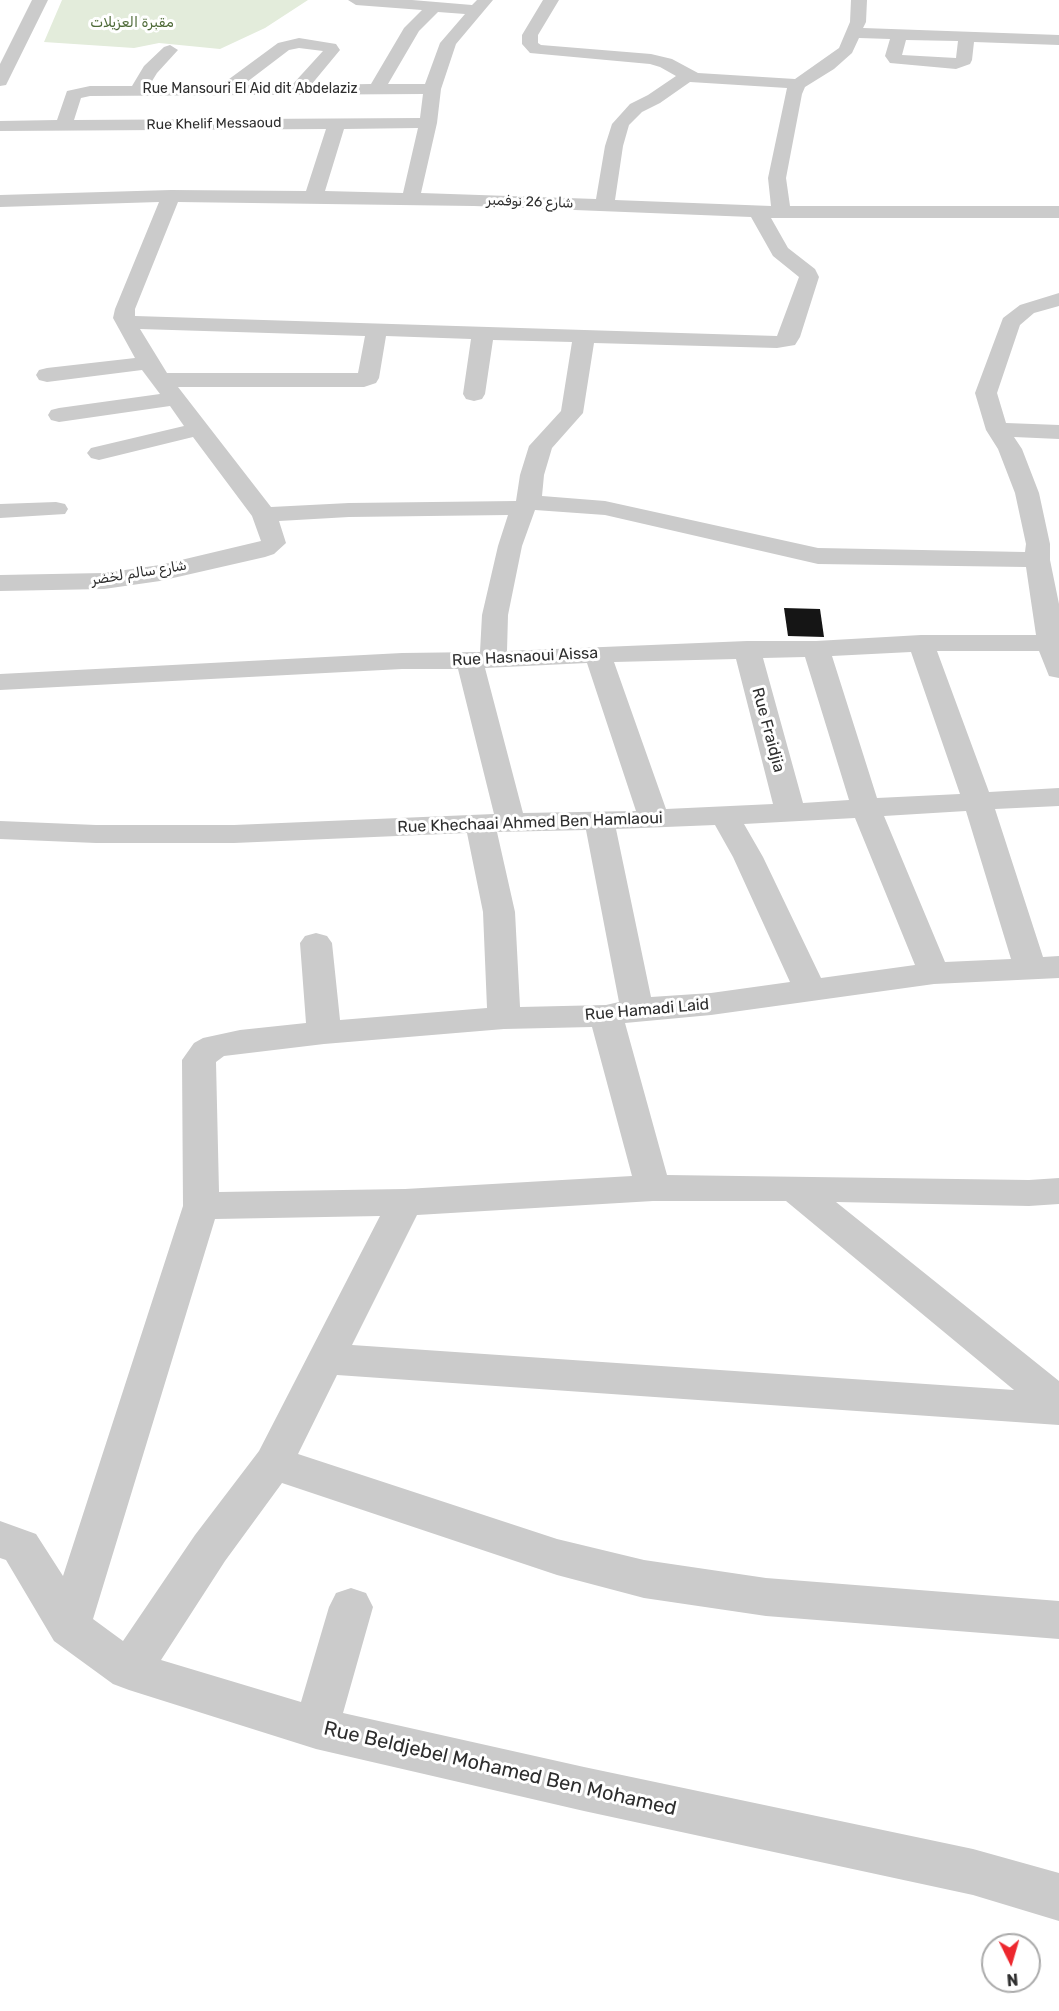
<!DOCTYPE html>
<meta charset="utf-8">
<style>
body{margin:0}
#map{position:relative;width:1059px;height:2011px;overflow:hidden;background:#fff;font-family:Rubik,sans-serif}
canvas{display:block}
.north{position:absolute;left:981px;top:1933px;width:60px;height:60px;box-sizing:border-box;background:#fff;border:2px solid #ababab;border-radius:50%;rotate:175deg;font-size:16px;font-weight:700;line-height:24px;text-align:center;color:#2e2e2e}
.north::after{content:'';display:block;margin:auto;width:21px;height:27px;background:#ed272e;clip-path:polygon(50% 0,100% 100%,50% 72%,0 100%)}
</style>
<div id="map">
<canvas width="1059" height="2011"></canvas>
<div class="north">N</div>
</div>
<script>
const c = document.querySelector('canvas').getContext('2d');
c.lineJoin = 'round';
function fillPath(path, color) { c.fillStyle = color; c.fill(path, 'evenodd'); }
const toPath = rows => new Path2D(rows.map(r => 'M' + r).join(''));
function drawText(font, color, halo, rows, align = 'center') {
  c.font = font + ' Rubik,Cairo,sans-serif'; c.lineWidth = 6; c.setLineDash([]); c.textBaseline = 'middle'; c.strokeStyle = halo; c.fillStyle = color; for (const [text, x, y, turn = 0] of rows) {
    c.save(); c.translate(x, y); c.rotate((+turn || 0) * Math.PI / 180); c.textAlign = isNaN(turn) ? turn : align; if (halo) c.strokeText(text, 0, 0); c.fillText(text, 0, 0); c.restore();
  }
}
const green = toPath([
 [62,0,308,0,265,28,220,49,159,43,134,48,44,42]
]);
const building = toPath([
 [784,608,820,609,824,637,788,636]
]);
const minor = toPath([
 [32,0,48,0,8,81,6,85,0,86,0,64,32,0],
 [348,0,412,0,472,5,477,0,493,0,456,44,441,89,437,123,421,193,596,199,605,146,612,124,630,104,648,95,676,76,660,67,650,64,530,53,522,44,522,35,543,0,559,0,538,35,538,43,541,45,651,54,672,59,698,73,795,79,839,48,850,22,851,0,867,0,866,22,863,28,1059,35,1059,45,974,42,972,60,970,64,956,69,890,63,885,56,890,39,859,38,852,53,834,69,805,87,802,94,786,178,790,206,1059,206,1059,218,771,218,788,248,815,269,819,277,800,337,795,345,777,348,594,343,583,413,552,448,544,475,542,496,605,501,818,548,1025,552,1026,544,1015,493,998,449,986,430,975,393,1003,318,1020,305,1059,293,1059,306,1034,313,1020,325,997,393,1006,423,1059,425,1059,439,1014,437,1022,449,1039,493,1050,544,1050,560,1059,604,1059,678,1049,676,1039,651,937,651,989,792,1059,788,1059,806,995,809,1043,957,1059,956,1059,978,934,984,711,1015,625,1023,667,1175,1029,1180,1059,1178,1059,1204,1029,1206,836,1202,1059,1381,1059,1425,337,1375,298,1454,557,1539,644,1560,766,1578,1059,1601,1059,1639,766,1616,644,1598,557,1575,282,1483,225,1561,161,1660,301,1702,329,1607,336,1593,351,1588,366,1593,373,1607,343,1713,584,1767,973,1849,1059,1873,1059,1921,973,1895,584,1811,316,1749,129,1690,113,1684,54,1641,6,1560,0,1558,0,1521,36,1534,63,1576,183,1206,182,1060,194,1043,203,1038,240,1030,306,1023,300,943,305,936,316,933,327,936,332,943,340,1020,487,1008,483,912,467,833,234,843,96,843,0,839,0,821,96,825,234,825,494,814,458,669,402,669,0,690,0,674,402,653,480,652,482,615,498,546,508,515,349,517,279,521,286,543,274,554,265,557,160,581,104,589,0,591,0,575,104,573,160,565,261,541,252,516,193,437,99,460,91,458,87,453,91,448,184,426,170,406,59,422,51,420,48,415,51,410,59,408,160,394,142,370,47,382,39,380,36,375,39,370,47,368,135,358,113,318,115,309,159,202,0,207,0,195,171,190,306,191,326,129,0,131,0,121,57,120,67,91,90,86,132,86,144,66,164,47,170,45,178,50,157,73,149,86,221,85,278,43,299,38,336,44,340,50,311,85,371,84,404,28,422,10,356,5,348,0],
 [438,12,465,14,440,43,425,84,388,84,419,31,438,12],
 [906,40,958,41,956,58,902,55,906,40],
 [299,48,323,51,292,85,243,85,289,50,299,48],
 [690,82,787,88,768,178,771,206,615,200,623,146,629,125,642,112,660,103,690,82],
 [423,94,420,118,74,120,81,98,90,96,423,94],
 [418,128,403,193,325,191,344,129,418,128],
 [178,202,474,206,751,217,773,256,799,277,777,336,135,316,135,309,178,202],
 [140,329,365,336,358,373,167,373,140,329],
 [386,336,471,339,463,394,466,399,474,401,482,399,485,394,493,340,572,342,561,411,529,446,520,475,516,501,349,503,271,507,178,387,364,387,376,383,379,378,386,336],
 [535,510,605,515,818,564,1026,567,1036,635,921,635,816,641,747,641,507,651,508,615,522,546,535,510],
 [911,652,960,794,877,798,832,656,911,652],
 [805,657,849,800,803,803,763,658,805,657],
 [736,659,773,804,666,809,614,662,736,659],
 [587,663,636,811,523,813,485,668,587,663],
 [966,811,1011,959,945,962,884,816,966,811],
 [855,818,915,965,821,978,763,857,744,824,855,818],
 [715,825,733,857,790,982,711,993,651,997,616,829,715,825],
 [586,830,619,1002,606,1005,520,1007,515,912,497,832,586,830],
 [592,1027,632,1176,405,1189,219,1192,216,1062,224,1056,324,1044,504,1029,592,1027],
 [653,1201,786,1201,1014,1390,352,1345,417,1215,653,1201],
 [380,1216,259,1451,195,1535,123,1641,93,1619,215,1219,380,1216],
 [56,502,65,504,68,509,65,514,0,518,0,504,56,502]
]);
const farParknames = [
 ["مقبرة العزيلات",132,23]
];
const farStreetnames = [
 ["Rue Mansouri El Aid dit Abdelaziz",250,89],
 ["Rue Khelif Messaoud",214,124,-1],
 ["شارع 26 نوفمبر",530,202,2],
 ["شارع سالم لخضر",139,573,-9]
];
const streetNames = [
 ["Rue Hasnaoui Aissa",525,657,-3],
 ["Rue Fraidjia",768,730,75],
 ["Rue Khechaai Ahmed Ben Hamlaoui",530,823,-2],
 ["Rue Hamadi Laid",647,1010,-5]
];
const nearStreetnames = [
 ["Rue Beldjebel Mohamed Ben Mohamed",500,1769,13]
];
fillPath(green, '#e3ecdb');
fillPath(building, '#151515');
fillPath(minor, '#cbcbcb');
drawText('14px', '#4f6b39', '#fff', farParknames);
drawText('14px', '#2e2e2e', '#fff', farStreetnames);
drawText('16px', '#2e2e2e', '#fff', streetNames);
drawText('20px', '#2e2e2e', '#fff', nearStreetnames);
</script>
